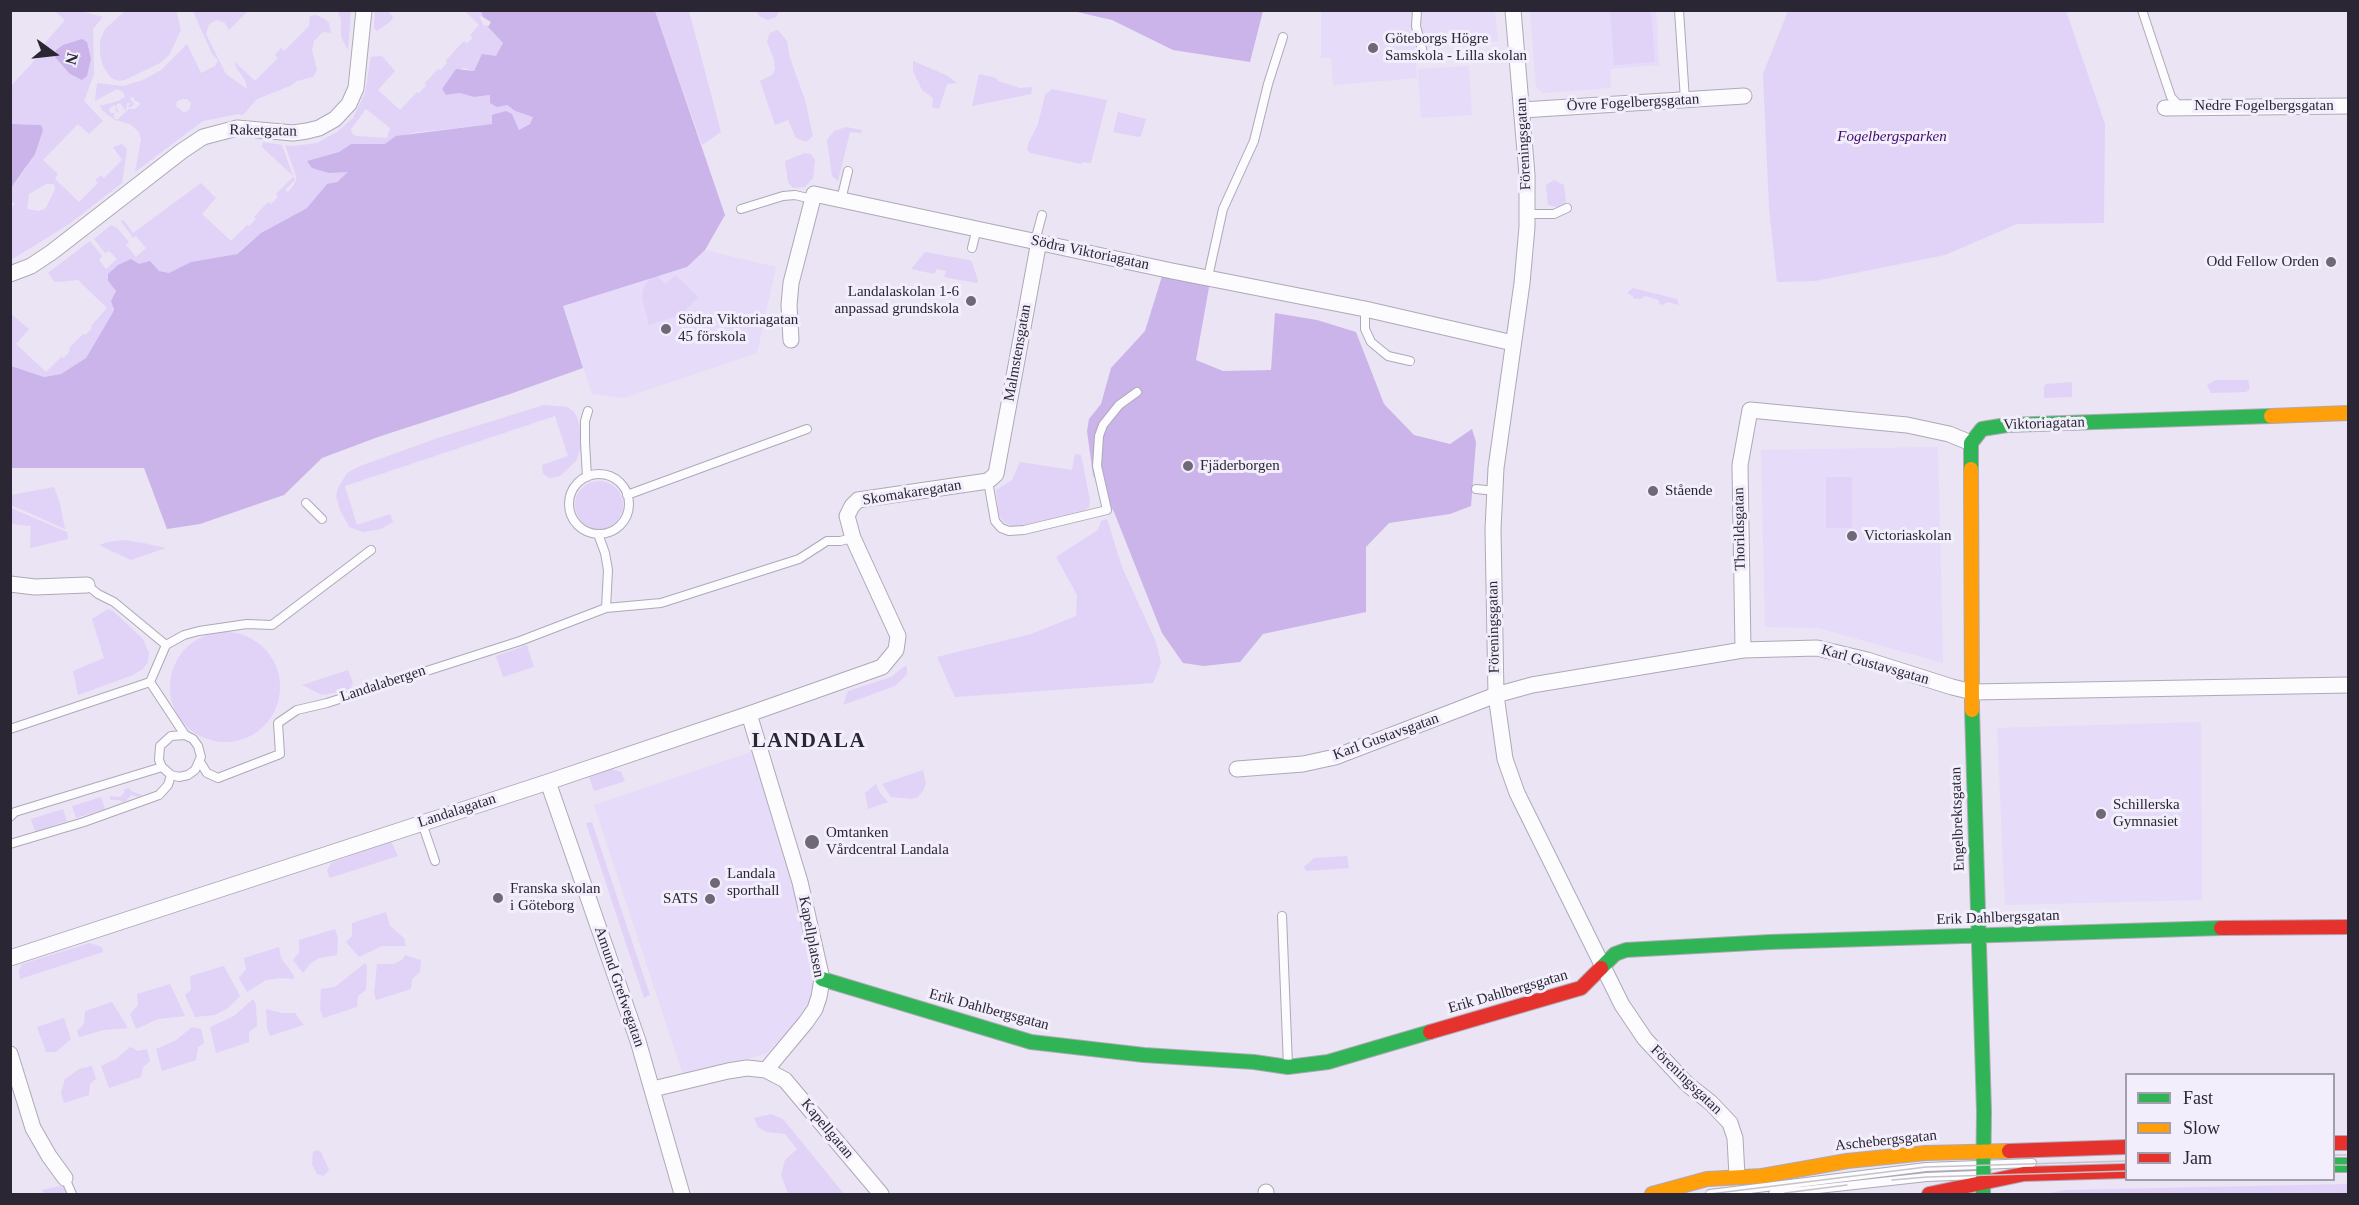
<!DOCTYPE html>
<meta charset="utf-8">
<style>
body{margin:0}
#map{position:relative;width:2359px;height:1205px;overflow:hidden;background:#eae4f4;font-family:Georgia,serif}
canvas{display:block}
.frame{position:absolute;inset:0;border:12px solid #2b2633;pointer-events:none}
.legend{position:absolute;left:2125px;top:1073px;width:210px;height:108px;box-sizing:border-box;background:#f3eefc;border:2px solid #a39eac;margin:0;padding:8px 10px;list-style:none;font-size:18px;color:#2b2633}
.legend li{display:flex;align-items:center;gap:12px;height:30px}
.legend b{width:30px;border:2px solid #a39eac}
.north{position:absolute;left:24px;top:24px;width:60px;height:60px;-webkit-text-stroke:4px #f3eefc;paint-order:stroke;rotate:105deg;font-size:16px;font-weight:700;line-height:24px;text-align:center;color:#2b2633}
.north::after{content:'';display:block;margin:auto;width:21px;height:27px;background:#2b2633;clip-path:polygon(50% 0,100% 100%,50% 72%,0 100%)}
</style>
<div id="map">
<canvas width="2359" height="1205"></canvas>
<div class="frame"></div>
<ul class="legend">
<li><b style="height:8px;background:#30b455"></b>Fast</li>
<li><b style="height:8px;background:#ff9f0a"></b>Slow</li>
<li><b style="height:8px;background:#e5322d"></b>Jam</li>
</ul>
<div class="north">N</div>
</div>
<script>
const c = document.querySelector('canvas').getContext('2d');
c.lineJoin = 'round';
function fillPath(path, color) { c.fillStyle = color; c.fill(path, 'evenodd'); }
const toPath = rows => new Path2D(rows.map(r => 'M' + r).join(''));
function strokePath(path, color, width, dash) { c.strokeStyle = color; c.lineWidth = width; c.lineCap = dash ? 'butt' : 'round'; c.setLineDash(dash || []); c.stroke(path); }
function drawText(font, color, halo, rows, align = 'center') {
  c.font = font + ' Georgia,serif'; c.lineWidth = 6; c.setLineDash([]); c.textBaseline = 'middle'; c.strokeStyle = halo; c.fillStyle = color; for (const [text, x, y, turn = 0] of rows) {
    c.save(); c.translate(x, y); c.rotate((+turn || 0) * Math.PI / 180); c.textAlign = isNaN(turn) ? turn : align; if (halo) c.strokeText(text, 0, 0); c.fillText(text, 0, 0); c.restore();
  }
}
const built = toPath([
 [1321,11,1495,11,1498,41,1415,48,1417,78,1333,85,1331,58,1321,58],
 [1530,11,1656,11,1659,65,1610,69,1611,88,1543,93,1536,87],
 [1469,66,1472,115,1421,118,1418,69],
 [705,250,776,267,757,353,624,398,592,394,563,306,687,267],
 [1938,447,1943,663,1818,628,1765,627,1761,450],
 [2201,722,2202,900,2005,905,1997,728],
 [754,751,791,865,818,992,799,1020,767,1053,684,1078,594,805]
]);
const green = toPath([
 [176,10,181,30,169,55,160,63,125,80,119,81,111,78,103,66,100,54,100,41,105,29,125,11],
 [55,11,81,11,103,17,93,29,94,74,84,101,103,121,89,134,78,124,43,160,58,174,55,179,79,202,98,183,95,180,101,175,104,178,122,160,113,147,122,144,127,149,122,183,69,224,11,260,11,209,15,203,11,203,11,188,26,168,41,125,11,124,10,87,47,47,44,44,65,20],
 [46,184,54,184,55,189,46,208,39,211,27,209,29,194],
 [193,11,248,11,229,30,225,23,217,20,209,24,206,34,226,74,247,89,245,80,237,69,234,61,255,81,278,58,275,55,281,48,284,51,309,26,310,16,316,15,325,19,329,23,331,33,323,32,314,41,312,50,317,70,313,77,297,81,290,86,257,99,243,115,238,114,203,121,135,172,141,140,139,132,130,124,115,120,102,110,100,106,118,101,125,97,123,92,117,89,95,101,97,83,123,86,143,80,161,70,187,44,201,73,215,66,218,60,212,54],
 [129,97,134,98,134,100,140,103,140,105,135,109,129,109,118,119,115,119,113,116,115,113,110,113,109,109,114,105,117,108,115,110,119,113,116,105,120,103,126,111,127,103,131,103,128,106,130,108,134,104],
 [183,99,187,99,191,103,190,109,186,112,183,112,176,106,177,101],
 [338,11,351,11,348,50,341,37,341,20],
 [375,11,388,11,393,17,391,21,377,31,374,28],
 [465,11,481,11,483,17,479,16,484,26,488,25,488,27,503,43,496,57,482,54,474,71,463,68,450,79,442,89,447,95,460,93,474,97,491,95,515,111,534,117,530,124,519,130,512,115,493,124,411,133,385,144,351,144,339,152,308,161,349,172,337,182,327,185,307,208,261,233,236,254,191,262,169,273,159,271,108,281,116,291,112,314,86,358,61,374,44,377,11,366,10,313,29,329,16,344,46,372,61,357,64,358,70,351,69,348,83,334,86,335,92,328,91,326,107,308,78,280,55,282,48,273,90,241,102,256,99,260,106,269,117,259,109,251,105,253,94,239,111,225,117,228,129,242,126,245,136,257,146,248,136,236,133,238,121,221,123,220,133,233,201,183,216,198,202,214,231,241,247,225,249,226,256,219,254,217,268,202,271,204,278,197,276,194,293,177,295,180,285,190,288,192,293,186,296,180,296,176,285,145,293,146,317,143,337,132,353,118,365,93,371,57,382,56,395,71,378,90,400,110,417,92,419,93,426,86,425,83,438,69,441,70,447,63,446,60,464,41,467,43,473,38,470,35,479,25],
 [366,109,390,128,387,138,356,136,352,134,351,129],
 [655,11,689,11,721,132,702,145],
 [756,11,779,11,776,17,768,20,759,16],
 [1610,11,1651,11,1655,62,1614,65],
 [1788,11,2066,11,2105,124,2104,223,2017,224,1945,255,1815,281,1777,282,1769,207,1763,74],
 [778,30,787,41,790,58,805,100,813,136,806,142,796,138,788,120,775,125,760,81,772,75,775,69,774,60,767,41,770,33],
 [913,61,948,76,957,83,947,84,939,109,932,107,933,98,922,90,913,71],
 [979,74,996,78,998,81,1020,88,1033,87,1031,94,972,106],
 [1052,89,1107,100,1091,163,1082,162,1081,164,1031,153,1027,150,1028,144,1038,124,1045,95],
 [1118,112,1146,119,1141,136,1138,137,1113,132],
 [846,127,862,130,861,133,850,132,838,181,832,176,827,140,834,131],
 [263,142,282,145,293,176,262,147],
 [805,153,811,154,815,160,813,178,805,187,793,188,788,182,785,161],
 [1554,180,1564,185,1566,203,1557,207,1548,205,1546,185],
 [925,252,969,260,972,262,978,281,977,283,944,277,946,271,937,269,934,274,911,269],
 [654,274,666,284,675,275,698,297,682,314,649,325,642,297,644,287],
 [1633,288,1677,299,1679,305,1667,302,1663,305,1659,303,1659,300,1645,296,1641,299,1633,298,1633,296,1627,293],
 [2216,380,2248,380,2250,389,2246,392,2211,393,2207,385],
 [2072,382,2072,397,2044,398,2044,387,2046,384],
 [544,405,567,407,573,411,577,417,582,434,582,444,576,461,560,476,551,478,546,476,543,473,542,465,568,456,555,416,345,486,357,525,390,514,393,522,381,529,363,532,349,527,340,510,336,496,338,488,347,473,360,466,441,437],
 [1075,454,1081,455,1090,501,1089,507,1085,510,1014,527,1005,523,999,516,996,490,1012,480,1020,462,1072,470],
 [1826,477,1852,477,1852,528,1826,528],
 '575 505a24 24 0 1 1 48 0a24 24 0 1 1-48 0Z',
 [54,487,60,504,65,529,11,505,11,495],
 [11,508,67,532,68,539,30,548,31,526,11,524],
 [1107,519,1122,567,1156,642,1161,663,1153,683,955,697,937,657,1031,634,1076,616,1077,595,1056,557,1098,530,1101,521],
 [124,540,143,543,166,548,131,560,99,545,108,542],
 [108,609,113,611,143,639,149,653,148,662,143,669,133,675,78,695,73,671,104,658,92,619],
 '170 687a55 55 0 1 1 110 0a55 55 0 1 1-110 0Z',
 [527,645,534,667,503,677,496,656],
 [905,666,907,667,907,674,895,686,843,705,848,691,891,677],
 [348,670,353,683,350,690,322,695,302,685],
 [612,769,621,772,625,781,594,791,589,777],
 [923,770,926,784,923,791,918,797,912,799,891,797,882,784],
 [876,784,880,793,888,802,868,809,865,793],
 [129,788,131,791,142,795,139,797,131,795,126,801,121,802,120,800,111,800,109,796,120,797,124,793,125,789],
 [101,797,105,809,76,818,72,806],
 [63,809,67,821,35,832,31,819],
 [592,822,650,995,644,998,586,823],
 [391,841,398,856,330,878,327,871,331,863],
 [1347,856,1349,868,1306,871,1304,867,1314,858],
 [386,912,390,926,404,938,406,946,382,946,359,957,346,942,352,936,352,923],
 [335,929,338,939,337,955,319,958,310,964,303,973,293,960,299,953,299,940],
 [90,943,102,947,103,952,20,979,19,971,22,964],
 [279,947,281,958,293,974,294,979,280,978,266,980,247,992,239,978,246,969,244,958],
 [405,955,421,960,420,972,412,979,411,989,376,1000,374,993,377,964,394,964,402,960],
 [365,963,367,966,366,990,358,996,357,1007,323,1018,320,1009,321,989,335,987],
 [224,966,240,996,228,1008,215,1015,195,1017,185,995,191,990,190,976],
 [170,984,185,1016,158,1019,136,1029,130,1014,138,1005,137,994],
 [253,999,256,1004,257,1026,249,1032,249,1042,216,1053,210,1027,234,1016],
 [112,1002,128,1028,104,1030,79,1037,77,1031,84,1024,85,1011],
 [266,1009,282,1013,295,1013,304,1025,270,1036,267,1028],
 [64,1018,71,1039,56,1052,46,1052,37,1027],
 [192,1027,201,1029,204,1043,198,1047,196,1060,162,1071,156,1049,175,1041],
 [130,1047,138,1051,147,1049,150,1061,143,1067,141,1077,109,1088,101,1066,116,1059],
 [92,1066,96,1079,90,1084,89,1095,64,1103,61,1093,65,1079,79,1069],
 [771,1114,783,1119,844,1194,788,1194,781,1175,785,1160,797,1149,785,1134,767,1132,758,1127,754,1118],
 [317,1150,321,1152,329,1170,323,1176,317,1174,312,1164,313,1152],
 [2348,1184,2348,1194,2045,1194,2066,1190],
 [64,1185,66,1194,44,1194,42,1190]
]);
const forest = toPath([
 [481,11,655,11,725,215,705,250,687,267,563,306,583,368,510,394,378,437,322,458,284,495,200,524,167,529,144,468,11,468,11,366,44,377,61,374,86,358,112,314,114,309,111,301,116,291,108,281,108,274,118,265,131,259,139,264,150,261,159,271,169,273,191,262,237,254,261,233,307,208,327,184,337,182,348,172,329,173,312,168,307,161,339,152,351,144,385,144,396,136,492,124,492,115,506,111,512,114,519,130,530,124,533,117,515,111,507,105,497,107,490,103,490,95,474,97,460,93,446,95,442,89,456,69,474,71,482,54,496,56,503,43,488,27,491,22,483,17],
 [1073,11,1263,11,1250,62,1173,50,1112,20],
 [82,39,87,42,91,59,87,76,82,80,70,74,55,57,56,50,63,45],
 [11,124,41,125,43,130,35,154,11,188],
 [1163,273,1210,282,1196,360,1223,371,1271,370,1275,313,1317,320,1356,332,1384,404,1414,435,1450,444,1472,429,1476,442,1471,506,1450,514,1389,523,1366,547,1366,612,1263,634,1240,662,1204,666,1183,663,1162,633,1114,512,1093,475,1087,431,1089,419,1101,404,1111,368,1145,331]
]);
const lane = toPath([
 [1417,10,1416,26,1423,53],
 [1679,10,1685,100],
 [2142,10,2171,97,2180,107],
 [841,200,848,171],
 [741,209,783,196,795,195,812,199],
 [1527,214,1554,214,1567,208],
 [1035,241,1042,215],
 [972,248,977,228],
 [1208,277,1223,209,1254,141,1268,84,1283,37],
 [1365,309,1365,329,1371,342,1388,356,1410,361],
 '569 504a30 30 0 1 1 60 0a30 30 0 1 1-60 0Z',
 [587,477,585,442,585,421,588,411],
 [988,481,995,521,1001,528,1009,531,1024,530,1107,510,1097,466,1099,436,1103,425,1119,405,1137,392],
 [1476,489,1495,491],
 [627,495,807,429],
 [306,503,322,519],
 [598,534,605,553,608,570,606,608],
 [87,585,98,594,114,602,166,645],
 [10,729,150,682],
 [200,762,207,773,218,778,280,754,278,723,297,710,327,703,520,641,606,608,661,603,799,559,827,541,840,541,853,538],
 [162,767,171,775,179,777,188,775,195,770,201,757,198,746,193,739,185,735,150,682,166,645,184,635,199,631,247,624,272,625,371,550],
 [162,767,159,760,160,746,171,736,185,735],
 [10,817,15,812,162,767],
 [422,823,435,861],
 [10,844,84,822,159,795,168,785,171,775],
 [1282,916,1288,1066],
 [65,1178,72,1194],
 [1710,1194,1926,1167,2032,1163],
 [1773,1194,1927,1177,1977,1175]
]);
const street = toPath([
 [1513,10,1527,175,1527,227,1522,283,1496,468,1493,529,1496,695,1505,759,1517,793,1622,1005,1645,1039,1687,1084,1711,1103,1730,1123,1735,1138,1737,1176],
 [2165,108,2348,106],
 [1522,110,1744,96],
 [10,274,31,266,52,252,182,151,203,137,237,128,293,133,307,131,319,128,335,119,349,104,356,88,364,10],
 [791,340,789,305,791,283,814,194,1172,271,1365,309,1513,343],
 [10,584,35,587,87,585],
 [1743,650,1740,465,1750,410,1907,425,1949,434,1971,443],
 [1237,769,1303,764,1335,757,1496,695,1532,685,1743,650,1817,648,1867,660,1952,687,1973,692,2348,685],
 [548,782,638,1041,682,1194],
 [10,958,548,782,749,714,882,667,896,650,898,636,853,538,847,516,852,506,858,500,988,481,996,474,1039,241],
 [10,1054,33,1128,49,1156,65,1178],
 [766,1070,785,1080,881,1194],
 [653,1089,728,1071,747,1068,766,1070,806,1022,815,1009,819,997,822,979,800,882,749,714],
 [1266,1192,1266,1194]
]);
const fast = toPath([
 [1971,469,1971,443,1982,429,2007,425,2271,416],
 [1972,710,1984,1112,1983,1194],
 [1601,968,1615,954,1626,950,1770,942,2221,928],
 [822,979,1031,1042,1144,1055,1254,1062,1288,1067,1328,1062,1430,1032],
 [2334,1165,2348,1165]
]);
const slow = toPath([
 [2271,416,2348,413],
 [1971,469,1972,710],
 [1652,1194,1707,1179,1762,1176,1847,1161,1926,1153,2009,1151]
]);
const jam = toPath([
 [2221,928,2348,927],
 [1430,1032,1581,988,1601,968],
 [2334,1143,2348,1143],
 [2009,1151,2126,1147],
 [1929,1194,2024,1174,2126,1171]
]);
const tram = toPath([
 [2334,1155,2348,1155],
 [2334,1165,2348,1165],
 [1892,1180,1927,1177,2126,1171],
 [1785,1193,1847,1185],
 [1710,1194,1926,1167,2126,1161]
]);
const markers = [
 [1373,48,6,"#6e6877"],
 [2331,262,6,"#6e6877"],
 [971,301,6,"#6e6877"],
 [666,329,6,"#6e6877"],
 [1188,466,6,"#6e6877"],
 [1653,491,6,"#6e6877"],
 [1852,536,6,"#6e6877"],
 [2101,814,6,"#6e6877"],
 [812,842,8,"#6e6877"],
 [715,883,6,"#6e6877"],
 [498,898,6,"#6e6877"],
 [710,899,6,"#6e6877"]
];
const poiNames = [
 ["Göteborgs Högre",1385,39],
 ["Samskola - Lilla skolan",1385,56],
 ["Odd Fellow Orden",2319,262,"right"],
 ["Landalaskolan 1-6",959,292,"right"],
 ["anpassad grundskola",959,309,"right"],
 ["Södra Viktoriagatan",678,320],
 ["45 förskola",678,337],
 ["Fjäderborgen",1200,466],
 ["Stående",1665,491],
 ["Victoriaskolan",1864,536],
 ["Schillerska",2113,805],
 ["Gymnasiet",2113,822],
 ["Omtanken",826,833],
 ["Vårdcentral Landala",826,850],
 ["Landala",727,874],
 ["sporthall",727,891],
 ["Franska skolan",510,889],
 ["i Göteborg",510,906],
 ["SATS",698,899,"right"]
];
const streetNames = [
 ["Övre Fogelbergsgatan",1633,103,-3],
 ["Nedre Fogelbergsgatan",2264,106],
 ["Raketgatan",263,131,1],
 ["Föreningsgatan",1524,144,-93],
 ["Södra Viktoriagatan",1090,253,12],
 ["Malmstensgatan",1018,353,-80],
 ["Viktoriagatan",2044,424,-2],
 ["Skomakaregatan",912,493,-9],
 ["Thorildsgatan",1740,529,-91],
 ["Föreningsgatan",1494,627,-91],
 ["Karl Gustavsgatan",1875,665,16],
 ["Landalabergen",383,684,-18],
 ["Karl Gustavsgatan",1386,737,-20],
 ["Landalagatan",457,811,-18],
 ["Engelbrektsgatan",1958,819,-92],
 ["Erik Dahlbergsgatan",1998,918,-2],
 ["Kapellplatsen",811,937,79],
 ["Amund Grefwegatan",619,987,71],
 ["Erik Dahlbergsgatan",1508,992,-16],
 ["Erik Dahlbergsgatan",989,1010,15],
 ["Föreningsgatan",1686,1080,44],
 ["Kapellgatan",827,1129,50],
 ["Aschebergsgatan",1886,1141,-6]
];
const parkNames = [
 ["Fogelbergsparken",1892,137]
];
const districtNames = [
 ["LANDALA",809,742]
];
fillPath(built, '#e6dbf9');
fillPath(green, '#e1d2f8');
fillPath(forest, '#cab4e9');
strokePath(lane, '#aea9b6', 10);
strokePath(street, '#aea9b6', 17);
strokePath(fast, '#aea9b6', 16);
strokePath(slow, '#aea9b6', 16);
strokePath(jam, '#aea9b6', 16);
strokePath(lane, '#fcfbfd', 8);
strokePath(street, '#fcfbfd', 15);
strokePath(fast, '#30b455', 14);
strokePath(slow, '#ff9f0a', 14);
strokePath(jam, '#e5322d', 14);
strokePath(tram, '#c5c3c8', 1.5);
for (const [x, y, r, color] of markers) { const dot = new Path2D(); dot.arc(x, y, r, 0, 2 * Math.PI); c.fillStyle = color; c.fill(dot); strokePath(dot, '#f3eefc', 2); }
drawText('15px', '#2b2633', '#f3eefc', poiNames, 'left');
drawText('15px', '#2b2633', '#f3eefc', streetNames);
drawText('italic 15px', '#41096e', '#f3eefc', parkNames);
c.letterSpacing = '1.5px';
drawText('bold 21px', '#2b2633', '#f3eefc', districtNames);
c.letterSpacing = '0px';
</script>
